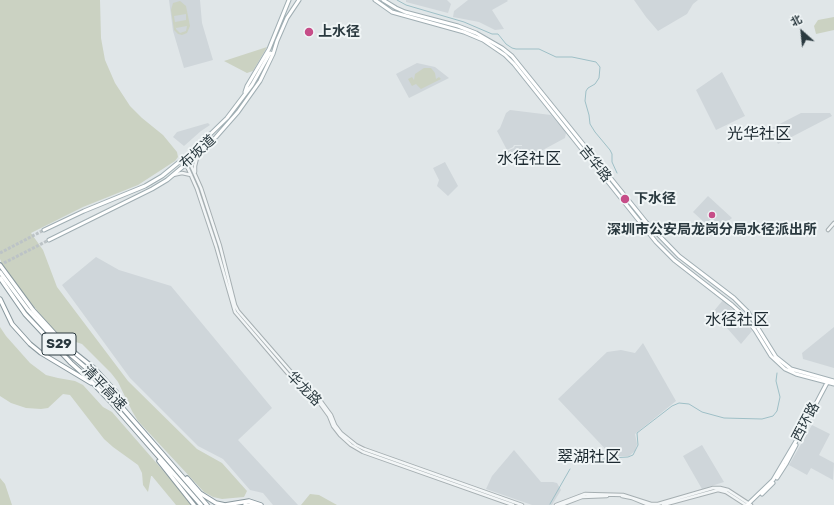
<!DOCTYPE html>
<meta charset="utf-8">
<style>
body{margin:0}
#map{position:relative;width:834px;height:505px;overflow:hidden;background:#e0e6e8;font-family:Rubik,"Noto Sans SC",sans-serif}
canvas{display:block}
.north{position:absolute;left:782px;top:12px;width:40px;height:40px;-webkit-text-stroke:3px #f0f5f6;paint-order:stroke;rotate:333deg;font-size:11px;font-weight:700;line-height:16px;text-align:center;color:#2a393f}
.north::after{content:'';display:block;margin:auto;width:14px;height:18px;background:#2a393f;clip-path:polygon(50% 0,100% 100%,50% 72%,0 100%)}
</style>
<div id="map">
<canvas width="834" height="505"></canvas>
<div class="north">北</div>
</div>
<script>
const c = document.querySelector('canvas').getContext('2d');
c.lineJoin = 'round';
function fillPath(path, color) { c.fillStyle = color; c.fill(path, 'evenodd'); }
const toPath = rows => new Path2D(rows.map(r => 'M' + r).join(''));
function strokePath(path, color, width, dash) { c.strokeStyle = color; c.lineWidth = width; c.lineCap = dash ? 'butt' : 'round'; c.setLineDash(dash || []); c.stroke(path); }
function drawText(font, color, halo, rows, align = 'center') {
  c.font = font + ' Rubik,"Noto Sans SC",sans-serif'; c.lineWidth = 4; c.setLineDash([]); c.textBaseline = 'middle'; c.strokeStyle = halo; c.fillStyle = color; for (const [text, x, y, turn = 0] of rows) {
    c.save(); c.translate(x, y); c.rotate((+turn || 0) * Math.PI / 180); c.textAlign = isNaN(turn) ? turn : align; if (halo) c.strokeText(text, 0, 0); c.fillText(text, 0, 0); c.restore();
  }
}
const built = toPath([
 [169,0,200,0,202,23,213,60,184,68,173,31],
 [406,0,447,0,451,4,448,13,406,2],
 [468,0,507,0,508,1,492,10,504,29,495,30,479,22,453,17,454,11],
 [634,0,698,0,693,4,687,14,658,31,646,17],
 [417,63,435,67,449,78,409,98,396,74],
 [722,72,745,116,716,130,696,90],
 [510,110,551,115,565,131,566,133,565,138,541,151,522,157,522,145,514,145,513,147,507,150,497,131,500,128,506,113],
 [801,113,830,113,832,116,778,144,770,129],
 [208,123,210,125,201,131,184,146,173,137,177,132],
 [515,146,522,146,521,157,512,162,507,151,514,148],
 [445,162,458,186,448,196,437,186,439,180,433,168],
 [708,196,732,218,715,232,693,212],
 [96,257,119,270,171,286,272,408,238,440,298,505,273,505,263,493,250,490,223,459,198,446,130,378,62,285],
 [723,300,738,315,752,331,741,344,713,312],
 [834,327,834,368,803,359,802,353],
 [643,343,676,401,635,434,637,444,635,451,629,456,612,456,558,399,607,352,621,350,635,353],
 [812,425,830,434,819,455,834,463,833,480,811,468,807,475,789,465],
 [702,445,724,482,702,489,683,456],
 [514,450,541,482,553,482,557,483,561,490,552,505,532,505,486,489,492,476]
]);
const green = toPath([
 [0,0,100,0,101,38,105,60,115,83,130,106,142,118,163,135,177,152,178,157,175,161,138,185,83,207,31,233,43,250,57,287,128,381,197,449,222,463,247,491,244,497,222,499,213,497,204,492,138,421,132,411,118,382,111,373,82,344,67,339,58,334,51,327,15,284,3,266,0,259],
 [180,1,186,6,190,26,187,33,182,35,178,34,174,30,171,10,173,3],
 [186,14,186,20,175,22,176,28,187,26,186,31,180,33,176,29,174,16],
 [834,17,834,30,816,34,814,26,818,20],
 [267,47,253,71,247,73,224,61],
 [424,68,431,68,435,73,436,79,439,77,441,79,421,89,416,84,412,86,408,79,412,77,414,80,415,74],
 [0,327,6,336,30,363,46,375,58,378,75,381,83,385,103,407,112,412,193,505,176,505,152,476,151,476,148,492,143,485,142,473,138,465,113,447,104,439,70,395,63,394,48,408,41,409,26,408,11,403,0,396],
 [0,478,5,484,12,505,0,505],
 [310,494,319,495,337,505,301,505]
]);
const stream = toPath([
 [397,0,406,5,464,22,492,34,498,34,506,44,512,48,516,49,539,49,556,57,572,57,596,62,600,67,599,78,595,84,588,88,586,91,585,101,589,115,590,124,595,132,610,150,612,154,612,162,617,173],
 [582,464,609,458,628,457,633,455,638,445,637,433,672,406,679,403,689,404,702,412,724,418,762,419,773,416,777,411,780,397,776,381,777,373],
 [550,504,570,469]
]);
const majorTunnel = toPath([
 [0,253,44,230],
 [0,265,49,240]
]);
const minor = toPath([
 [184,158,189,161,201,188,220,246,235,305,238,311,292,373,317,396,331,415,335,425,341,433,356,445,364,449,522,505],
 [184,158,186,164,197,189,216,246,235,312,289,375,316,398,329,416,333,426,340,435,351,445,363,452,513,505],
 [195,172,195,166,198,154],
 [173,175,182,173,191,175],
 [828,230,834,223],
 [622,496,632,498,649,505],
 [556,505,585,494,623,495,651,504,658,504,713,488,720,488,728,490,751,505],
 [561,505,582,497,607,496],
 [663,505,718,490,726,492,746,505]
]);
const major = toPath([
 [375,0,392,12,464,32,483,40,505,55,514,64,656,242,674,260,732,305,743,315,755,330,771,356,785,369,796,374,834,384],
 [383,0,396,8,405,12,458,26,476,33,502,48,512,56,646,222,679,256,734,298,748,312,776,357,791,369,834,381],
 [245,92,247,86,269,49,289,0],
 [44,230,84,211,145,186,162,176,195,149,227,118,252,85,270,53,273,54],
 [49,240,152,189,167,180,199,153,216,137,238,112,260,81,273,54,277,41,287,18,299,0],
 [777,478,786,464,796,445],
 [762,494,773,483],
 [747,505,773,480,799,436,828,381]
]);
const highway = toPath([
 [0,265,33,310,65,345,95,369,116,392,123,407],
 [0,272,28,310,64,349,93,374,207,505],
 [0,278,25,314,71,363,89,379,110,401,201,505],
 [0,299,12,324,30,344,41,353,91,383],
 [159,461,194,505],
 [187,478,200,493,216,503,225,505,249,501,261,505],
 [245,505,254,505]
]);
const markers = [
 [309,32,5,"#c64d88"],
 [625,199,5,"#c64d88"],
 [712,215,4,"#c64d88"]
];
const shields = [
 [59,344,34]
];
const shieldNames = [
 ["S29",59,344]
];
const poiNames = [
 ["上水径",318,32],
 ["下水径",634,199],
 ["深圳市公安局龙岗分局水径派出所",712,230,"center"]
];
const streetNames = [
 ["布坂道",198,152,-42],
 ["吉华路",595,164,51],
 ["清平高速",104,388,46],
 ["华龙路",304,389,45],
 ["西环路",806,422,-62]
];
const quarterNames = [
 ["光华社区",759,134],
 ["水径社区",529,159],
 ["水径社区",737,320],
 ["翠湖社区",589,457]
];
fillPath(built, '#cfd6da');
fillPath(green, '#cbd2c2');
strokePath(stream, '#9ebfc6', 1);
strokePath(majorTunnel, '#bcc3c6', 3, [3, 1.5]);
strokePath(minor, '#a6afb2', 4.5);
strokePath(major, '#a0aeb3', 5);
strokePath(highway, '#89989e', 5.5);
strokePath(minor, '#f3f6f7', 2.5);
strokePath(major, '#fff', 3);
strokePath(highway, '#fff', 3.5);
for (const [x, y, r, color] of markers) { const dot = new Path2D(); dot.arc(x, y, r, 0, 2 * Math.PI); c.fillStyle = color; c.fill(dot); strokePath(dot, '#f0f5f6', 1.5); }
for (const [x, y, w] of shields) { const box = new Path2D(); box.roundRect(x - w / 2, y - 11, w, 22, 3); c.fillStyle = '#f0f5f6'; c.fill(box); strokePath(box, '#2a393f', 1); }
drawText('bold 13px', '#2a393f', null, shieldNames);
drawText('bold 14px', '#2a393f', '#f0f5f6', poiNames, 'left');
drawText('14px', '#2a393f', '#f0f5f6', streetNames);
drawText('16px', '#1c2930', '#f0f5f6', quarterNames);
</script>
